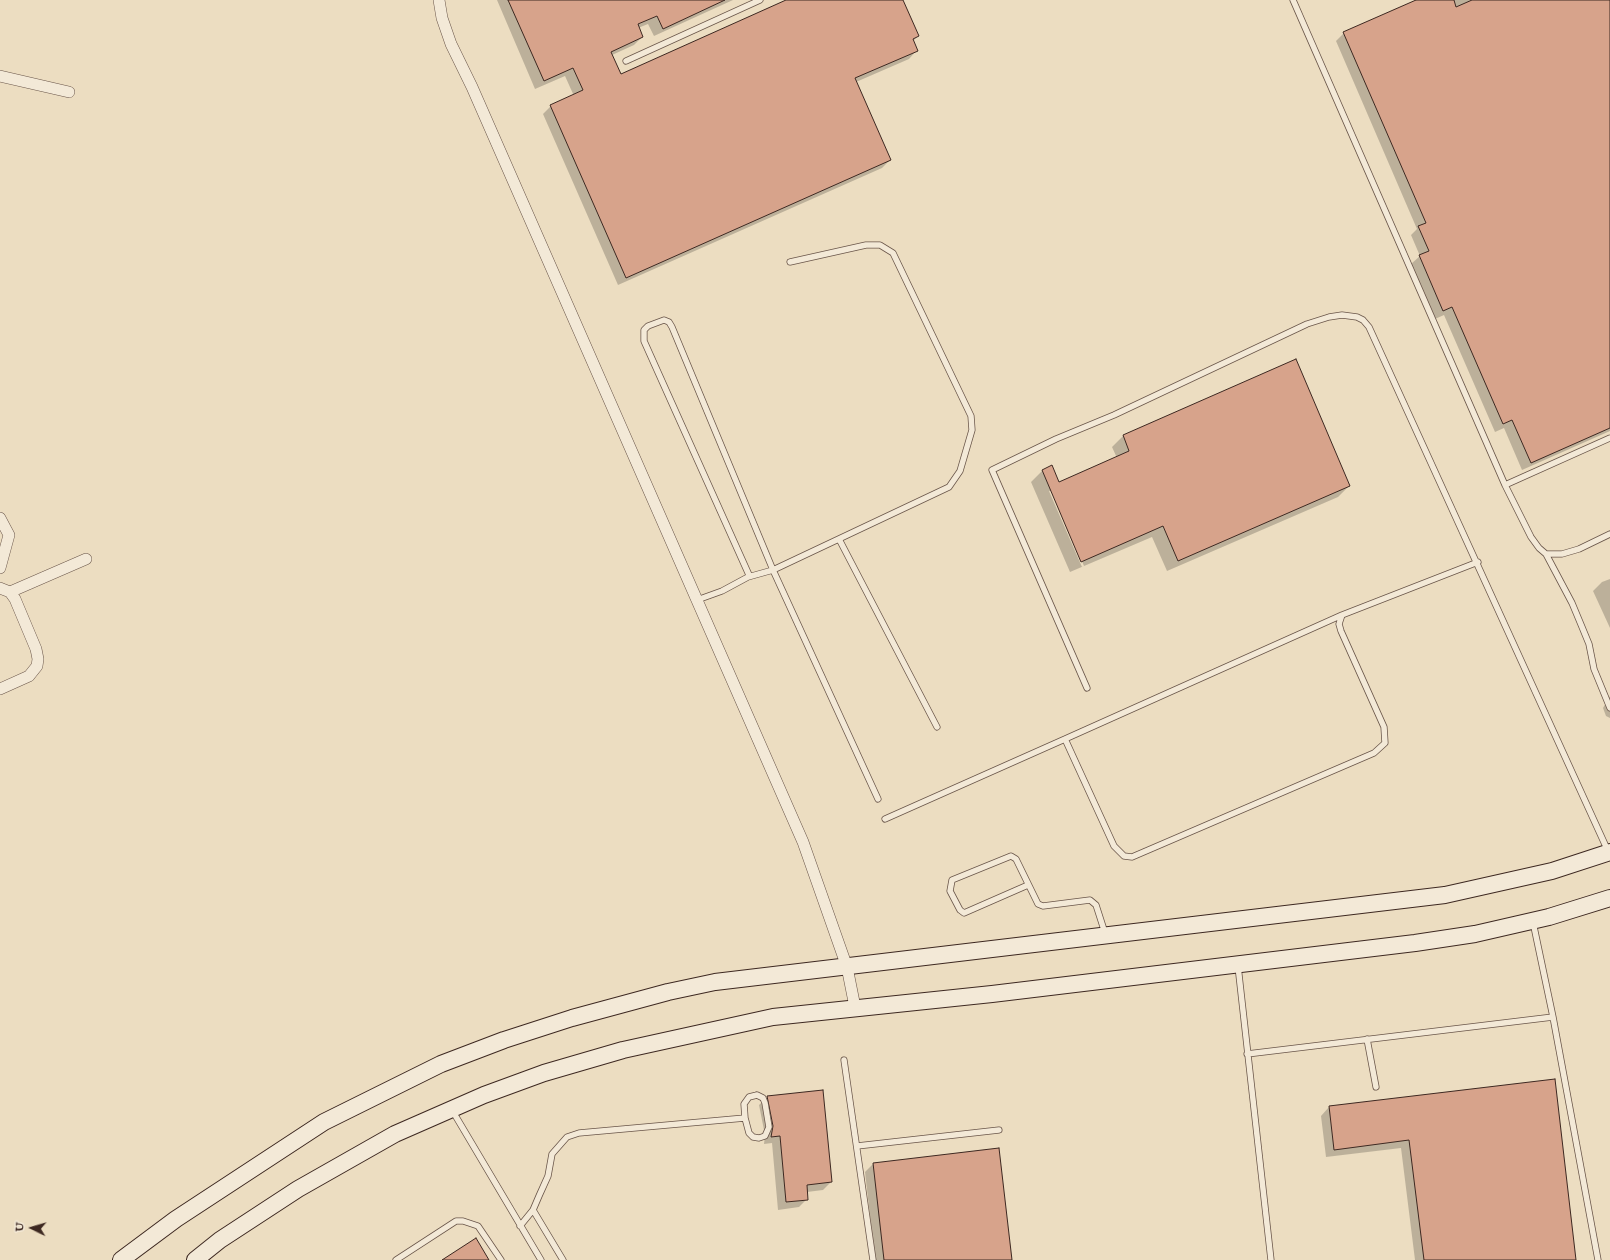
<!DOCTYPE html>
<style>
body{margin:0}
#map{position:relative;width:1610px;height:1260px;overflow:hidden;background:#ecddc1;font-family:"IM FELL English",serif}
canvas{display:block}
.north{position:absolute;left:12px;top:1208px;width:40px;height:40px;-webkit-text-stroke:3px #f3e9d7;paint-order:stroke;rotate:275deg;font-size:11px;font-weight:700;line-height:16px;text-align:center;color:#3d2821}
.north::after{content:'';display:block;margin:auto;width:14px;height:18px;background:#3d2821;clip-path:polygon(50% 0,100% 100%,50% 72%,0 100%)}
</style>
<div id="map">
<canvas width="1610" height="1260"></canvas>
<div class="north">U</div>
</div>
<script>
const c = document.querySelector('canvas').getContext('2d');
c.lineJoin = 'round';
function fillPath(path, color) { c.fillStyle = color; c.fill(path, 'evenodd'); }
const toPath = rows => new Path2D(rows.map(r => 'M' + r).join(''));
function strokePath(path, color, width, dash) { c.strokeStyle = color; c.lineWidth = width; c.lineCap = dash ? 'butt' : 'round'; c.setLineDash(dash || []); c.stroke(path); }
const shadow = toPath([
 [497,0,733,0,654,36,648,24,638,28,642,37,634,45,612,55,620,75,789,0,902,0,918,36,913,41,917,50,909,59,856,82,890,160,882,168,618,285,543,114,551,106,574,96,565,76,535,89],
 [1418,0,1610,0,1610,431,1522,470,1504,428,1495,432,1444,315,1435,319,1411,264,1420,256,1411,235,1417,229,1336,41,1344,33],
 [1295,361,1349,486,1338,497,1167,571,1152,537,1070,572,1031,482,1042,471,1051,467,1058,483,1117,458,1112,447,1123,436],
 [1049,491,1052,491,1084,566,1082,567],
 [1610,579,1610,628,1593,591,1602,582],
 [1610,696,1610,718,1606,716,1603,708],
 [1554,1080,1575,1260,1415,1260,1401,1148,1326,1157,1321,1116,1329,1107],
 [768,1097,831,1182,823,1190,807,1192,807,1199,799,1207,778,1210,772,1143,764,1144,765,1135,759,1105],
 [873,1164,1011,1260,875,1260,865,1172]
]);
const building = toPath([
 [508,0,725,0,663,29,657,16,638,24,643,37,611,52,621,74,786,0,903,0,919,36,913,39,918,51,855,78,891,160,626,278,550,105,583,90,573,68,544,81,508,0],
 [1416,0,1454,0,1456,7,1472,0,1610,0,1610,428,1531,463,1512,420,1503,424,1452,307,1443,311,1419,255,1429,251,1418,226,1426,223,1343,32,1416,0],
 [1296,359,1350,486,1178,561,1163,526,1081,562,1042,470,1052,465,1059,482,1129,451,1123,435,1296,359],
 [1555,1079,1576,1260,1424,1260,1409,1140,1334,1150,1329,1106,1555,1079],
 [823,1090,832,1182,807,1185,808,1200,786,1202,780,1136,771,1137,773,1126,767,1096,823,1090],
 [999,1148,1012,1260,884,1260,873,1163,999,1148],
 [476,1238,489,1260,442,1260,476,1238]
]);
const lane = toPath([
 [1293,0,1505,485,1531,537,1539,548,1546,554,1562,554,1579,549,1610,534],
 [626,61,760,0],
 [1505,485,1610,438],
 [839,539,937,727],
 [1546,554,1572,603,1582,627,1589,644,1594,669,1610,708],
 [748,577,773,570,949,487,960,471,972,430,971,416,893,253,880,245,866,245,790,262],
 [697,600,722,591,748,577,749,575,644,341,644,330,648,326,664,320,669,322,672,327,773,570,878,799],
 [1087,688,992,470,1056,439,1114,415,1307,324,1329,317,1342,315,1357,317,1363,320,1369,327,1608,851],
 [1065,739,1342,615],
 [885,819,1065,739,1114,846,1124,856,1132,857,1374,753,1385,743,1384,727,1341,631,1339,624,1342,615,1478,562],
 [1028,885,964,913,960,910,950,891,952,880,1011,856,1016,859,1038,904,1043,906,1090,900,1096,905,1105,933],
 [1533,922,1553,1017,1598,1260],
 [1238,966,1271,1260],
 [1367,1039,1376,1087],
 [1247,1054,1553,1017],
 [844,1060,873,1260],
 [757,1095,763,1098,765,1103,769,1127,765,1136,759,1138,753,1137,749,1133,745,1118,744,1104,749,1097,757,1095],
 [452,1110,541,1260],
 [857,1146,999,1130],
 [533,1210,563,1260],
 [520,1226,533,1210,539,1196,548,1176,552,1154,567,1137,579,1133,745,1118],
 [396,1260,456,1221,463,1221,478,1226,501,1260]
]);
const street = toPath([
 [439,0,442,18,451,44,472,87,803,842,847,967,855,1007],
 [0,76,69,92],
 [0,518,9,535,0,568],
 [0,588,10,592,15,599,36,649,38,659,37,666,29,676,0,689],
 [10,592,86,559]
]);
const secondary = toPath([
 [121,1260,176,1219,324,1122,441,1064,504,1040,572,1018,668,992,715,982,1445,895,1552,871,1610,852],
 [195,1260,220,1240,298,1189,395,1134,484,1095,544,1073,623,1050,773,1017,992,994,1415,943,1475,934,1549,917,1610,898]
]);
fillPath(shadow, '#0003');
fillPath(building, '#d7a38b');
strokePath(building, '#3d2821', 1);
strokePath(lane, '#695549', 7);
strokePath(street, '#695549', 12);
strokePath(secondary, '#3d2821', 18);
strokePath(lane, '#f3e9d7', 5.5);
strokePath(street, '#f3e9d7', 11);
strokePath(secondary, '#f3e9d7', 16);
</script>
